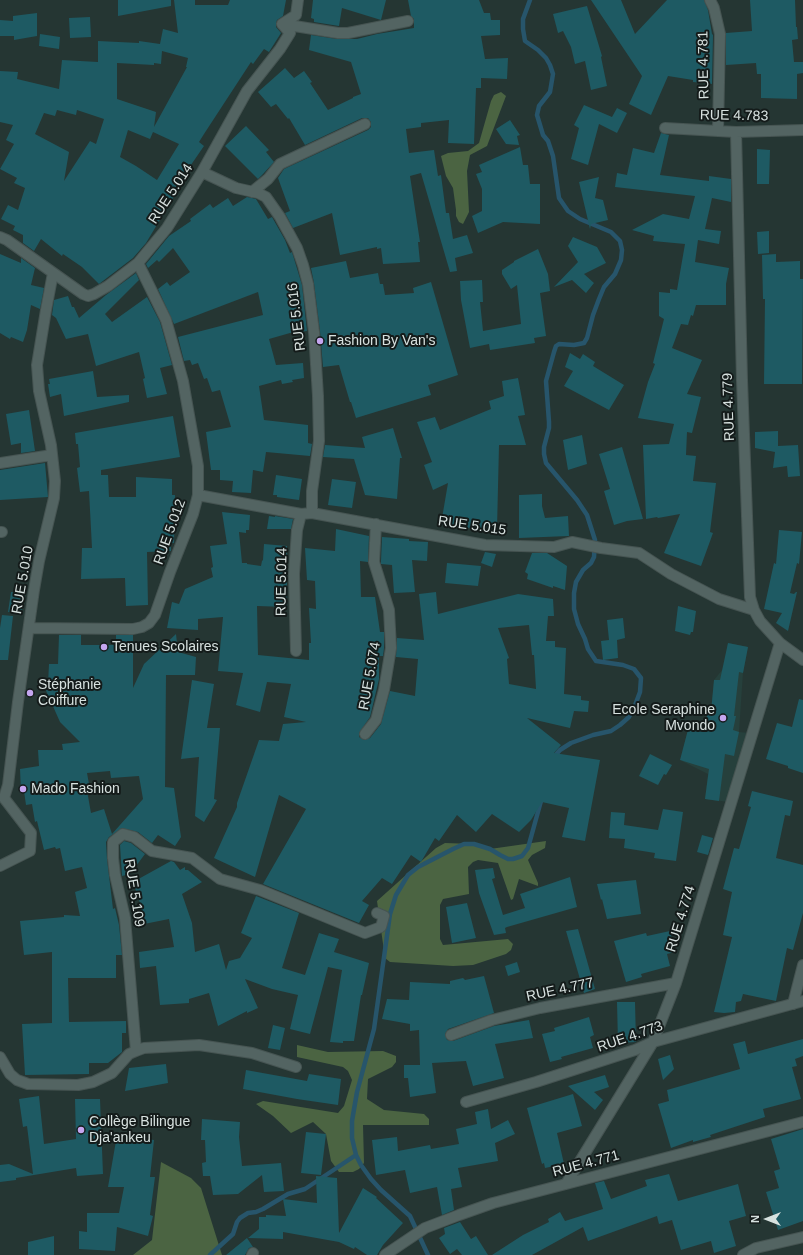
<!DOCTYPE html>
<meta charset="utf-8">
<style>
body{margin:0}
#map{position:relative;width:803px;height:1255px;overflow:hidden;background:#253633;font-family:Arial,sans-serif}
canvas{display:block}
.north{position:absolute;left:747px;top:1199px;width:40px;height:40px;-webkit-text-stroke:3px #141b1a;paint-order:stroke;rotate:270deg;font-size:11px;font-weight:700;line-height:16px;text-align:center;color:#d7e1df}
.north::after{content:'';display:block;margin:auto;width:14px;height:18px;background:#d7e1df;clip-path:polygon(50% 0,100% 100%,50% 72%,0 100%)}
</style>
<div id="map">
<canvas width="803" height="1255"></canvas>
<div class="north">N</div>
</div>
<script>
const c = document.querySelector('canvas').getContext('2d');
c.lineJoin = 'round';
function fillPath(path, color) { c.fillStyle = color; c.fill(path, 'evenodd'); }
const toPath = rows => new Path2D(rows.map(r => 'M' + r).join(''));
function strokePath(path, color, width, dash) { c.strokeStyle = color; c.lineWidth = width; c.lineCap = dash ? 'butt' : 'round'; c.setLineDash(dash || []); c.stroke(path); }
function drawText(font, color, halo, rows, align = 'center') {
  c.font = font + ' Arial,sans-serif'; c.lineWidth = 4; c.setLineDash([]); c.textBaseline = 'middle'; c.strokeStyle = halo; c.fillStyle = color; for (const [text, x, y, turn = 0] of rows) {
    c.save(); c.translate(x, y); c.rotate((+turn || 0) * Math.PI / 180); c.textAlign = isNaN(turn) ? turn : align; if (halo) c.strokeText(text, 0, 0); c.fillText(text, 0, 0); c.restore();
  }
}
const built = toPath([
 [728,643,748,647,743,673,739,732,749,733,729,802,705,799,708,774,682,761,685,750,683,749,689,726,707,731,709,725,705,724,708,711,711,711,714,680,723,669]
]);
const forest = toPath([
 [501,92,506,96,487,146,470,155,467,171,469,212,463,224,459,222,456,216,456,210,453,188,446,176,441,156,448,153,468,151,479,143,491,101,494,95],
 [546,841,545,848,532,855,528,860,538,883,538,886,519,879,513,899,511,900,498,863,478,860,473,862,468,867,469,894,443,899,440,905,440,939,443,945,508,939,513,944,511,950,506,954,473,965,453,966,390,962,385,958,377,901,436,848,445,843,474,844,490,849],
 [297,1045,328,1052,383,1051,396,1056,396,1062,392,1067,368,1079,367,1099,384,1110,424,1114,429,1119,429,1125,363,1125,364,1163,359,1169,353,1172,339,1172,331,1161,326,1134,313,1122,291,1133,273,1116,256,1104,263,1101,338,1113,344,1106,352,1080,348,1071,343,1067,297,1057],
 [161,1162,191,1178,201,1188,222,1255,133,1255,152,1240]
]);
const stream = toPath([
 [530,0,523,19,523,29,525,41,538,50,546,58,550,65,553,74,550,92,539,106,537,115,543,135,548,141,553,156,559,198,568,211,580,219,611,232,620,241,622,250,621,260,615,274,604,287,599,299,593,315,587,338,584,343,574,345,559,344,556,346,554,352,546,381,549,422,549,428,544,447,544,454,546,463,577,500,587,515,595,540,594,557,591,563,583,570,576,582,574,593,574,609,578,624,585,639,588,649,596,661,623,665,634,669,641,678,640,692,634,708,629,717,620,725,611,731,593,735,571,743,560,750,553,758],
 [210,1255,233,1234,237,1222,240,1218,248,1213,256,1212,263,1209,288,1194,305,1189,356,1155],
 [428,1255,410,1216,381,1190,371,1179,361,1165,356,1155,352,1138,352,1121,357,1092,374,1029,390,914,396,895,408,875,418,867,453,849,464,844,474,844,490,849,500,855,508,859,513,859,522,856,528,848,541,801]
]);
const building = toPath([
 [118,0,171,0,171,6,118,16],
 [174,0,195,0,195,5,228,5,230,0,286,0,283,16,277,20,276,23,276,27,281,33,269,52,264,49,253,64,251,62,204,134,199,142,204,146,173,191,176,193,146,243,133,258,99,284,82,267,63,254,62,256,41,239,34,251,23,243,23,235,13,230,15,226,1,219,8,205,18,210,25,188,14,183,17,178,0,169,14,144,6,140,13,125,0,122,0,71,18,72,17,79,59,89,62,60,98,62,98,41,139,43,139,41,160,44,163,29,178,33],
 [162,51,188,58,186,67,187,67,154,127,156,112,117,99,117,63,154,65,154,63,161,64],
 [57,110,76,115,77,110,104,119,96,144,90,141,64,181,69,152,35,134,44,113,55,116],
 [128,130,150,139,153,132,179,144,157,180,136,166,120,157],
 [313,0,386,0,381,20,342,8,339,26,314,22,314,19,311,18],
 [408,0,479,0,484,13,490,13,491,20,500,20,500,35,481,36,485,59,508,58,507,79,481,78,481,88,476,88,474,144,448,143,449,120,421,123,421,127,406,129,409,153,434,150,438,176,441,175,446,213,449,213,453,239,467,235,473,253,455,258,457,271,450,272,421,173,410,176,420,242,418,242,420,262,383,264,381,248,377,249,377,247,340,255,332,213,293,228,285,213,290,211,278,178,284,169,368,130,371,127,371,122,368,118,362,118,305,145,289,118,288,119,276,104,271,107,258,92,285,68,294,78,304,71,312,82,310,83,328,110,353,98,353,97,361,94,351,62,309,50,311,35,337,39,357,39,377,34,414,28,414,19,411,16],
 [591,0,621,0,635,34,667,0,704,0,708,10,712,34,713,35,712,84,693,82,693,80,668,76,651,115,629,104,642,76],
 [750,0,795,0,796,27,797,27,798,39,792,40,794,62,803,62,803,73,797,74,797,99,761,98,761,74,757,74,756,63,726,65,726,33,752,31],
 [587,6,602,56,601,57,607,86,591,90,585,61,575,64,571,47,563,31,558,33,553,14],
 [37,13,37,36,14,40,14,36,0,36,0,20,13,21,13,16],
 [90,17,91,37,70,38,69,18],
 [40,34,60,37,59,49,39,46],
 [584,105,612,117,617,108,627,113,617,133,599,124,588,165,571,159,579,128,574,125],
 [510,120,520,135,517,136,519,145,506,144,496,129],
 [246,126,269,150,266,152,274,162,263,174,258,179,225,146],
 [661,133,669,135,660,175,709,181,709,176,731,179,731,202,712,198,705,229,721,231,719,244,698,240,695,262,729,268,726,284,726,305,696,305,693,316,691,315,688,325,681,324,672,348,702,360,687,394,701,397,692,433,687,432,686,455,696,456,693,481,716,483,710,532,713,533,701,566,664,553,680,514,658,518,657,517,646,519,643,445,669,444,674,424,638,418,648,382,655,364,653,363,664,319,659,316,659,292,670,293,670,289,677,290,685,244,653,241,654,236,632,230,663,214,689,219,695,196,615,187,617,173,627,175,633,148,654,153],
 [520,147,523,165,528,165,530,184,540,184,540,224,503,222,478,233,472,216,482,211,482,189,476,174,482,172,479,165],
 [757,149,770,150,769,184,757,184],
 [599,177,595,198,603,200,608,220,591,224,590,229,579,182],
 [247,197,256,199,268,219,272,217,285,240,290,253,292,252,302,285,307,331,290,333,269,339,276,365,303,363,304,378,292,380,293,382,282,384,281,380,259,386,264,420,308,425,308,443,312,444,310,456,266,452,263,472,253,470,251,493,232,492,233,481,220,480,220,470,211,470,206,432,231,427,220,390,212,392,207,378,204,379,198,363,192,365,190,360,184,361,178,337,263,315,258,292,174,324,158,289,167,282,170,286,190,272,173,248,159,262,157,260,148,268,146,264,169,236,191,221,190,219,210,204,213,208,228,198,233,206],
 [769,231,769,253,758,254,757,232],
 [573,237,597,247,606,263,584,274,594,283,586,293,572,280,554,287,578,262,568,246],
 [538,249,548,274,550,291,540,293,546,336,534,338,535,343,490,350,489,344,470,348,461,300,460,281,482,280,483,302,480,302,483,331,521,324,517,285,511,289,502,274,502,270,514,262,514,261],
 [0,254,21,263,21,258,35,268,31,285,44,288,40,309,31,305,27,330,23,342,11,337,10,339,0,333],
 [776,254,776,262,800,261,800,279,803,279,802,384,764,384,765,299,763,299,762,255],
 [346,261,350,278,378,273,380,284,383,284,385,295,414,293,413,288,431,282,458,375,428,385,431,395,356,418,351,402,350,402,339,365,323,367,320,331,314,283,311,268],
 [136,273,139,280,105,314,112,322,147,297,160,322,172,365,160,368,167,394,147,398,143,379,145,378,139,352,96,366,88,334,66,339,56,318,52,315,54,300,68,296,72,307,74,307,79,318,106,295],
 [570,353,580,359,583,354,595,362,593,366,624,385,609,410,564,386,573,371,565,367],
 [93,371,97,397,129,395,129,402,64,416,61,394,50,397,48,384,50,384,49,379],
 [518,378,525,415,518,416,526,445,499,445,497,529,474,529,441,524,448,483,433,490,424,465,432,462,417,422,435,417,440,430,491,409,489,401,504,396,502,381],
 [29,410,35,451,21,453,21,443,11,445,6,414],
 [173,416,180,457,101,470,101,475,108,475,109,497,136,497,136,477,172,479,172,495,175,495,174,543,171,543,171,551,147,552,148,605,126,606,125,578,81,579,82,548,92,548,89,491,80,492,77,468,80,467,78,444,76,444,75,433],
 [393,428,402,458,400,458,397,499,365,495,354,459,323,457,325,445,365,448,362,437],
 [778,431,778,446,798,445,800,476,788,477,787,466,773,468,775,452,755,448,755,432],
 [582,435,587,464,568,470,563,440],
 [622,447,643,519,627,521,614,525,604,491,610,489,599,454],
 [45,463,48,497,0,500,0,470],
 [276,475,302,479,299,500,277,497,277,495,273,495],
 [332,479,356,482,352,508,328,505],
 [542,494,542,506,545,518,568,516,569,536,519,538,519,495],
 [222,512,250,515,249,530,246,530,246,533,239,532,242,563,247,563,247,564,261,566,262,561,263,560,264,544,287,546,287,607,257,606,258,655,309,660,309,643,311,643,309,608,316,609,315,581,307,580,305,548,335,551,336,529,369,536,368,562,360,561,361,597,375,597,380,632,384,632,384,648,383,656,379,656,379,679,370,717,359,733,359,737,364,740,370,738,381,724,390,691,415,696,418,659,396,657,397,638,424,640,419,594,436,592,438,614,518,594,553,599,554,616,548,616,546,641,555,641,555,647,566,648,564,694,581,696,581,700,589,701,588,712,574,711,570,728,527,718,561,745,554,753,600,760,585,841,562,837,569,808,542,802,531,820,519,832,492,814,476,832,457,815,439,841,435,838,421,862,411,855,392,884,382,878,362,901,369,905,359,923,263,884,306,809,279,795,255,877,214,858,237,807,237,803,259,740,279,741,283,724,306,722,284,717,291,684,267,682,260,712,236,705,243,673,218,671,223,617,198,619,198,630,167,628,172,602,179,604,185,589,213,577,211,568,213,567,210,546,227,544],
 [529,625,532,655,534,655,536,689,509,684,507,659,509,658,498,628],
 [269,516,275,517,275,516,293,519,291,529,267,529],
 [779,530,802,532,799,564,797,563,790,593,794,594,796,592,797,592,788,631,776,623,782,613,764,609,774,563,776,564],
 [382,537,409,539,409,541,428,542,427,561,412,560,415,592,394,593,392,565,381,564,381,561],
 [485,552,496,554,492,567,481,563],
 [532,553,547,553,567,566,565,590,553,586,553,588,527,579,528,574,525,572],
 [447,563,481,566,478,586,445,583],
 [11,592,25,594,21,614,8,612],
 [678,606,696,611,693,632,691,632,690,635,675,631],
 [2,615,13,616,8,660,0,660,0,628],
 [623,618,625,638,617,640,618,658,603,660,601,641,609,640,607,620],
 [176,634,178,652,196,657,195,675,166,675,165,787,174,788,181,837,175,846,158,835,152,843,138,832,122,828,109,837,106,842,107,859,113,909,115,908,119,925,122,955,116,955,116,978,68,978,69,1022,126,1021,126,1033,122,1033,122,1052,108,1063,89,1063,89,1074,25,1075,22,1024,52,1023,52,952,24,955,20,921,64,917,64,915,80,916,75,892,87,888,82,867,65,871,60,848,56,849,55,847,44,850,37,821,35,822,32,804,26,805,24,791,21,792,20,769,39,766,38,750,63,750,62,744,80,742,60,722,43,684,48,684,49,664,58,664,59,635,81,635,81,645,116,645,116,635,133,635,133,688,144,664],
 [110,771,111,778,139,776,143,799,112,834,104,809,91,813,86,785,89,784,87,773],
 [728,643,748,647,743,673,739,672,734,716,736,716,733,730,739,732,734,756,725,754,719,801,705,799,709,769,680,760,689,726,704,730,708,711,711,712,714,680,720,680],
 [192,680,214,684,207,728,220,728,214,799,217,800,204,822,195,816,199,757,181,759],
 [799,699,803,700,803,773,788,768,788,766,766,759,777,723,792,727],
 [650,754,672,765,666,775,664,774,658,785,639,776],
 [752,791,793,801,790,816,785,815,776,858,803,865,803,913,793,950,787,948,776,1001,743,994,741,1001,736,1002,735,1012,724,1013,714,1012,732,937,723,935,732,892,723,889,734,848,739,849,751,807,748,806],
 [663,809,683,812,676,861,654,858,655,853,624,848,625,839,609,838,611,812,625,813,624,825,658,830],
 [702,835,713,838,708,855,697,852],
 [124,841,131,843,145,854,130,874,122,876,120,845],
 [171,861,174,862,180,870,185,867,185,870,188,870,202,882,182,894,192,923,195,952,219,944,226,970,229,961,240,958,252,938,241,933,256,896,299,913,282,968,305,975,319,933,339,939,334,952,369,963,362,995,361,995,354,1041,343,1041,343,1043,330,1042,342,970,328,967,310,1034,290,1029,298,995,272,989,245,979,258,1008,247,1013,247,1011,218,1026,209,993,189,999,189,1003,160,1005,156,966,140,968,139,952,174,947,169,919,144,924,140,903,133,882],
 [493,868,495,878,492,879,503,915,525,908,520,894,570,877,577,907,507,927,505,928,506,933,494,935,479,893,475,870],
 [636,880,641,914,607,919,602,899,601,900,597,884],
 [467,903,476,938,452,943,446,907],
 [578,929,595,989,584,993,566,931],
 [670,931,675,952,667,954,670,966,641,974,642,977,626,982,614,941,646,933,647,936],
 [517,962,520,972,508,976,505,966],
 [484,976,494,1013,448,1029,445,1034,447,1040,453,1041,494,1026,529,1020,533,1038,495,1044,504,1078,473,1086,466,1061,432,1063,436,1093,410,1097,408,1078,404,1078,404,1065,420,1065,419,1030,410,1031,410,1024,382,1019,387,999,409,1000,410,982,450,984,450,981,463,978,465,980],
 [617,1002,635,1002,636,1042,618,1043],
 [589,1017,594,1035,590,1037,593,1048,561,1057,562,1059,550,1062,542,1034,555,1031,554,1028],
 [273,1025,285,1028,280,1050,268,1048],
 [803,1039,803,1056,795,1059,797,1066,792,1067,801,1099,763,1109,765,1117,710,1135,711,1137,693,1142,693,1140,671,1148,658,1104,669,1101,667,1090,740,1069,733,1044,745,1041,748,1054],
 [670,1055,674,1069,663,1080,658,1059],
 [166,1064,168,1083,125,1091,129,1068],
 [246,1070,307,1081,309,1074,341,1079,338,1105,297,1099,243,1089],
 [605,1075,609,1087,594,1092,603,1100,595,1110,568,1086],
 [573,1094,582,1126,557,1133,564,1164,545,1168,544,1163,542,1164,527,1108],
 [39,1096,44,1144,76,1139,75,1099,100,1099,103,1174,77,1176,76,1168,16,1178,16,1180,0,1182,0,1165,9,1164,33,1174,27,1126,23,1127,19,1099],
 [488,1109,491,1129,508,1120,515,1134,495,1143,498,1161,458,1168,462,1187,451,1189,454,1210,442,1215,437,1187,410,1193,405,1170,376,1175,372,1140,397,1137,398,1151,430,1145,431,1149,459,1144,456,1129,477,1124,475,1112],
 [202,1119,240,1122,239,1137,242,1166,281,1163,284,1191,264,1192,262,1175,238,1194,213,1195,210,1176,203,1176,202,1163,206,1162,205,1140,201,1140],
 [803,1129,803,1221,778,1230,766,1192,779,1188,774,1171,780,1169,771,1139],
 [306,1132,326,1134,321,1175,301,1173],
 [117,1135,154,1140,150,1177,155,1177,150,1215,153,1216,148,1236,117,1227,115,1251,79,1249,79,1231,87,1232,87,1213,119,1213,124,1187,108,1187],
 [669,1174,678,1201,738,1184,746,1216,729,1221,736,1246,714,1253,711,1241,681,1250,672,1220,659,1224,657,1216,588,1241,583,1227,532,1255,492,1255,523,1235,549,1222,548,1219,560,1212,565,1221,603,1209,595,1183,604,1181,611,1199,647,1186,645,1180],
 [316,1176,337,1178,339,1233,363,1188,377,1197,376,1198,403,1223,383,1245,377,1255,367,1255,355,1247,354,1249,339,1242,283,1232,283,1239,248,1238,259,1229,259,1217,266,1217,266,1215,286,1216,283,1199,317,1203],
 [460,1222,471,1239,476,1236,488,1255,462,1255,457,1249,450,1254,439,1238,445,1234,444,1228],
 [54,1236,54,1255,28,1255,28,1242],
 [247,1238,253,1247,249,1248,245,1255,226,1255]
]);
const street = toPath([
 [710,0,714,8,720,34,718,131],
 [282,24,338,33,348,33,408,21],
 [665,128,736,132,803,130],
 [736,132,742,380,750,597,754,610,760,621,780,643,803,660],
 [202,172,236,188,258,193,266,197,280,217,297,248,303,265,308,284,314,332,318,396,319,441,312,491,312,513],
 [252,192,268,179,280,164,365,124],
 [0,237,7,240,83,294,88,296,94,294,108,286,138,263,167,228,202,172,247,91,280,49,290,33,282,24,296,15,298,0],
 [0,463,52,455],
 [198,495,301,514,312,513,485,545,554,547,572,542,601,548,639,553,671,574,719,599,754,610],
 [0,532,2,532],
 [29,628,133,629,142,627,149,623,155,615,170,572,193,514,198,495,198,466,183,381,166,320,138,263],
 [296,651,294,574,297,530,301,514],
 [365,734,376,720,384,690,391,648,389,610,374,562,376,524],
 [0,866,30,851,31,833,4,798,8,785,18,702,34,590,39,561,54,498,55,481,51,445,39,391,37,365,46,310,53,273],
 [793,1004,803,965],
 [451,1035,492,1020,540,1008,676,983],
 [136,1051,144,1048,199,1045,252,1053,296,1067],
 [0,1057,10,1074,17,1080,28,1084,78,1085,93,1082,112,1073,129,1054,136,1051,125,918,115,875,113,858,113,842,123,834,134,837,152,851,192,858,220,879,260,890,365,933,381,927,384,916,377,913],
 [466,1102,536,1082,635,1050,653,1042,803,1001],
 [566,1184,653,1042,676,983,780,643],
 [252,1255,253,1253],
 [385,1255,425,1228,459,1215,493,1203,803,1122],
 [743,1255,756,1248,803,1237]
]);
const markers = [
 [320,341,4,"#c5a6f0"],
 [104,647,4,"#c5a6f0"],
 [30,693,4,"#c5a6f0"],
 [723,718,4,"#c5a6f0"],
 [23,789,4,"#c5a6f0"],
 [81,1130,4,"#c5a6f0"]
];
const streetNames = [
 ["RUE 4.781",704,65,-91],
 ["RUE 4.783",734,116,1],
 ["RUE 5.014",171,194,-57],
 ["RUE 5.016",297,317,-97],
 ["RUE 4.779",729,407,-92],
 ["RUE 5.015",472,526,8],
 ["RUE 5.012",170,532,-70],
 ["RUE 5.010",23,580,-80],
 ["RUE 5.014",282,582,-89],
 ["RUE 5.074",370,676,-80],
 ["RUE 5.109",134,893,81],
 ["RUE 4.774",681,919,-73],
 ["RUE 4.777",560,990,-12],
 ["RUE 4.773",630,1037,-19],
 ["RUE 4.771",586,1164,-15]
];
const poiNames = [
 ["Fashion By Van's",328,341],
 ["Tenues Scolaires",112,647],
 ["Stéphanie",38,685],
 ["Coiffure",38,701],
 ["Ecole Seraphine",715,710,"right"],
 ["Mvondo",715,726,"right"],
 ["Mado Fashion",31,789],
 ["Collège Bilingue",89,1122],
 ["Dja'ankeu",89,1138]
];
fillPath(built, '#26403c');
fillPath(forest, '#4b6442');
strokePath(stream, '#27556b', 4.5);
fillPath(building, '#1e5a63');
strokePath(street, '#465452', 12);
strokePath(street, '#536462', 10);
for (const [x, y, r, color] of markers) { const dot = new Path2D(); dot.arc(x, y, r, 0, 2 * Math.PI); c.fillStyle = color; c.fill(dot); strokePath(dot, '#141b1a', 1.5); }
drawText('14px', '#d7e1df', '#141b1a', streetNames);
drawText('14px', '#d7e1df', '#141b1a', poiNames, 'left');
</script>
